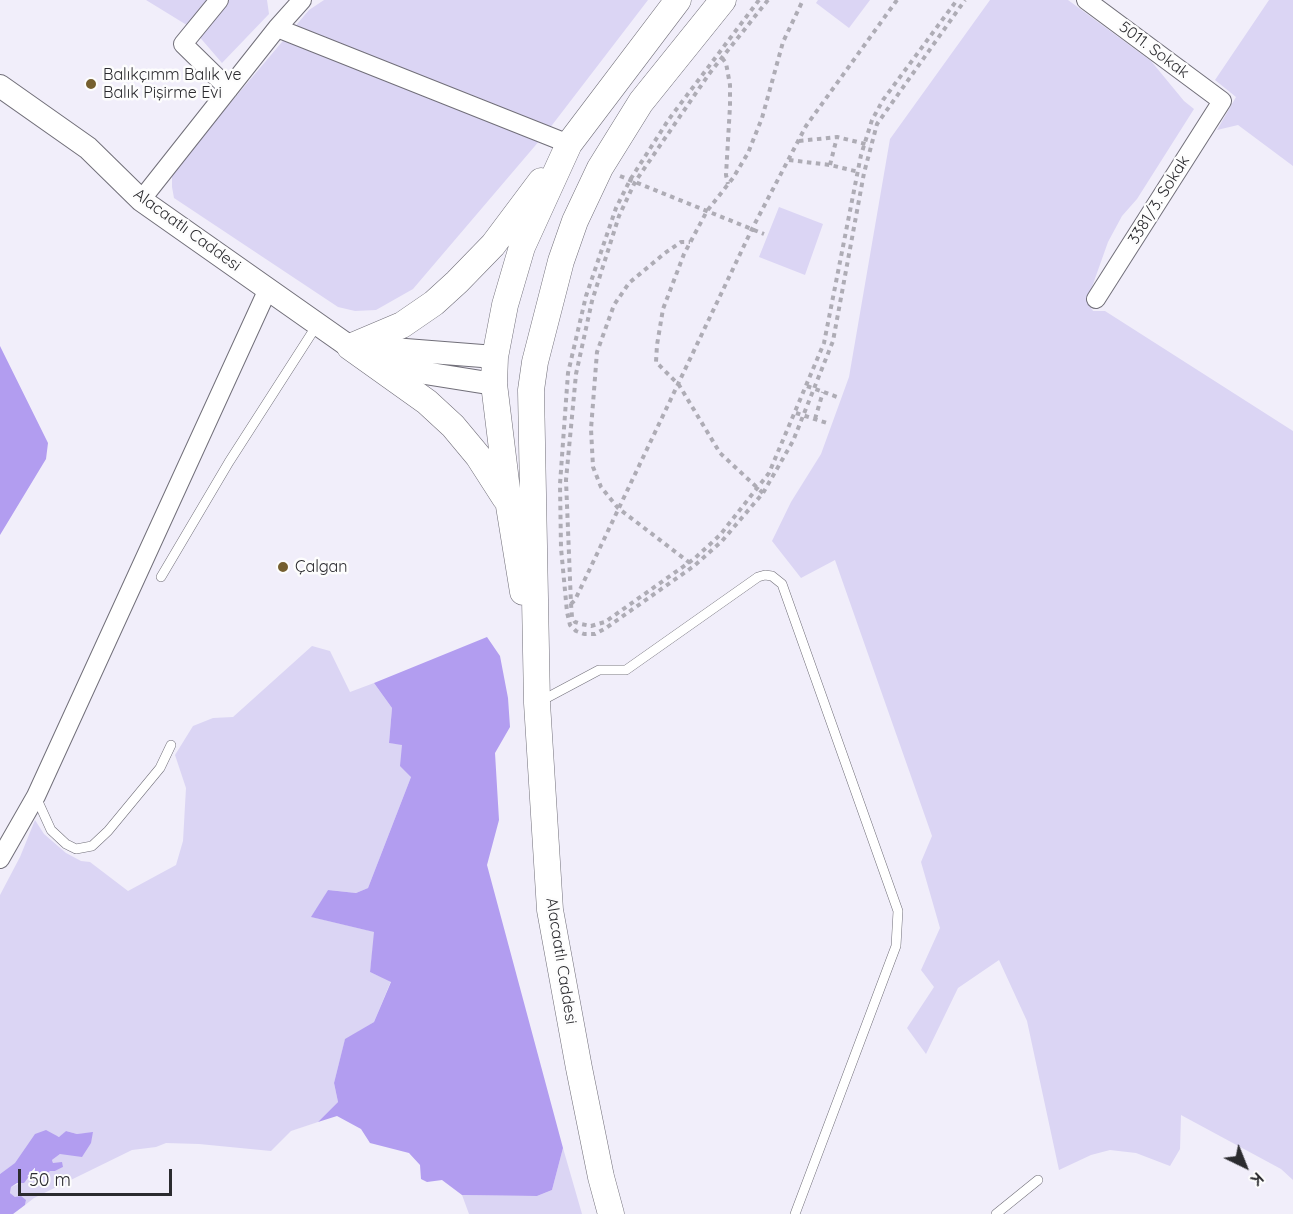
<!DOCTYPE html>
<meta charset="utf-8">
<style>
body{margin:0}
#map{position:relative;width:1293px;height:1214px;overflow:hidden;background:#f1eefa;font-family:Quicksand,sans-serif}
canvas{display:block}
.north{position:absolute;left:1215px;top:1136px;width:60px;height:60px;-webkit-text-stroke:4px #fdfdfd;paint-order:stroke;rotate:137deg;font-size:16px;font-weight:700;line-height:24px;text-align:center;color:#2b2b2f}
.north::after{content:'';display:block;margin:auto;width:21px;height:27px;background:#2b2b2f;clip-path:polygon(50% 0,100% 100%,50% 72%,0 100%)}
.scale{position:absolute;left:18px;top:1169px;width:154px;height:27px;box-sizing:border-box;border:3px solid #2b2b2f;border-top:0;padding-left:8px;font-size:18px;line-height:21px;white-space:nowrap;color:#2b2b2f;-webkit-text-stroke:4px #fdfdfd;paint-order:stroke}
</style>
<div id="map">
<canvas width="1293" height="1214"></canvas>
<div class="north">K</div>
<div class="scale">50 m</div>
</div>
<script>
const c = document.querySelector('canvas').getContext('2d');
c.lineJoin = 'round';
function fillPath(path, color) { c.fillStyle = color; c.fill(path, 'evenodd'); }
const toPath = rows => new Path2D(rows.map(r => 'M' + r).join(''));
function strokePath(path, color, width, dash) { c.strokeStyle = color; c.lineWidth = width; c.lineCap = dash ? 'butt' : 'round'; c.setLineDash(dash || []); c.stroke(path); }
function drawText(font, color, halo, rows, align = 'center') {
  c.font = font + ' Quicksand,sans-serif'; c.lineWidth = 5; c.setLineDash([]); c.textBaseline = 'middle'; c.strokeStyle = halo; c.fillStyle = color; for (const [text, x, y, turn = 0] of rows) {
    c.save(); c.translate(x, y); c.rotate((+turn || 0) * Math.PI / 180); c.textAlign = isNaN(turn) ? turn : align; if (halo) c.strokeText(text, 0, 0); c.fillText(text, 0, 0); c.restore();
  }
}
const green = toPath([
 [146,0,214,0,190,27],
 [222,0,267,0,269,14,222,63,197,34],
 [324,0,648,0,546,133,413,289,376,310,355,311,338,307,174,198,172,187,172,172,309,10],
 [818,0,870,0,849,28,816,3],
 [990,0,1068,0,1151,61,1184,101,1194,109,1137,199,1122,216,1108,242,1087,301,1093,311,1105,311,1293,431,1293,1180,1281,1169,1181,1115,1180,1149,1170,1166,1136,1153,1110,1150,1091,1155,1059,1170,1027,1021,999,960,958,988,926,1054,907,1028,934,987,921,970,940,928,921,862,932,836,835,560,801,578,772,541,791,502,821,454,849,377,890,139],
 [1269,0,1293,0,1293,166,1238,125,1217,130,1236,97,1215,80],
 [779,207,823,224,805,275,759,257],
 [312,646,330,651,350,692,374,683,392,708,389,743,402,744,411,777,368,888,356,893,328,890,312,917,375,932,370,972,391,981,374,1022,345,1040,334,1083,338,1102,318,1122,291,1131,271,1151,199,1144,166,1143,156,1147,132,1150,34,1198,25,1205,26,1200,15,1197,10,1193,11,1187,27,1180,33,1173,46,1177,50,1171,55,1171,63,1167,53,1163,52,1160,60,1154,65,1154,93,1133,77,1134,66,1131,60,1137,55,1136,0,1174,0,895,20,857,35,820,44,834,66,853,81,861,90,862,128,891,176,865,183,841,186,788,175,755,193,726,213,718,233,717],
 [563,1148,582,1214,469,1214,462,1195,537,1196,552,1190]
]);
const forest = toPath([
 [0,346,48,443,46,459,0,535],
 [487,637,500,656,508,698,510,727,495,753,499,820,487,865,563,1148,552,1190,537,1196,462,1195,442,1180,427,1182,421,1179,420,1165,409,1153,370,1143,361,1129,337,1116,318,1122,338,1102,334,1083,345,1039,374,1022,391,982,370,972,374,932,311,917,328,890,356,893,368,888,411,777,400,766,402,745,389,743,392,708,374,683],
 [46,1130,59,1137,66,1131,77,1134,93,1132,91,1143,82,1157,60,1154,52,1160,53,1163,62,1162,63,1167,55,1171,50,1171,43,1178,32,1173,24,1183,17,1183,11,1187,10,1193,15,1197,21,1196,26,1200,25,1205,13,1214,0,1214,0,1174,15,1163,35,1134]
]);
const path = toPath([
 [759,0,669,119,630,180,616,208,586,296,568,373,560,484,561,548,567,612,570,625,576,631,584,634,595,634,606,628,694,566,722,541,763,493,793,441,833,341,864,173,877,124,965,0],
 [768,0,709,74,635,182,619,216,592,301,576,374,566,480,571,604,572,617,575,622,581,624,591,626,605,622,694,559,720,535,769,473,824,343,861,155,872,120,883,100,957,0],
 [722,58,726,63,730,85,730,106,726,175,728,184],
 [799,141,837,137,870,145],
 [789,160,830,165,859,172],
 [830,165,837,137],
 [620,176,764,234],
 [807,386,840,398],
 [796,413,830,424],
 [815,419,823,392],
 [763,493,720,453,679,385,656,362,657,345,663,309,684,254,707,211,733,178,748,153,762,118,783,42,803,0],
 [690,563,618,508,601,487,593,467,591,429,597,352,614,305,629,283,665,253,681,242,690,242],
 [571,604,575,600,752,229,806,126,897,0]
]);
const service = toPath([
 [161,577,229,462,317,325],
 [539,702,599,670,626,670,758,577,765,575,772,576,782,584,898,911,896,946,795,1214],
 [36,797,51,830,66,844,76,849,92,846,108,831,160,768,171,745],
 [996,1214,1038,1180]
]);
const minor = toPath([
 [219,0,183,44,229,89],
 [1086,0,1222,101,1096,299],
 [277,28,569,144],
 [141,200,277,28,302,0],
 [0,859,36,796,268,289]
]);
const tertiary = toPath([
 [0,86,88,148,141,200,350,347,406,370,494,384],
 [367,347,495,357]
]);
const secondary = toPath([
 [350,347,402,325,434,303,457,282,493,245,541,181],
 [350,347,427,402,453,426,478,456,505,498],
 [523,592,509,506,494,384,495,357,505,305,522,247,569,144,678,0],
 [611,1214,601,1177,579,1068,550,910,537,703,531,390,535,362,561,261,575,221,600,168,641,102,723,0]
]);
const markers = [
 [91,84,6,"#755f2f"],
 [283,567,6,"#755f2f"]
];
const streetNames = [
 ["5011. Sokak",1154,50,37],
 ["3381/3. Sokak",1159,200,-58],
 ["Alacaatlı Caddesi",187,230,36],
 ["Alacaatlı Caddesi",561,961,81]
];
const poiNames = [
 ["Balıkçımm Balık ve",103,75],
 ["Balık Pişirme Evi",103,93],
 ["Çalgan",295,567]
];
fillPath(green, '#dbd5f4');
fillPath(forest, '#b29df0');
strokePath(service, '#716f79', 10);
strokePath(minor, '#716f79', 20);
strokePath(tertiary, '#716f79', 24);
strokePath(secondary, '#716f79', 27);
strokePath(path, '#aeacb5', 4, [4.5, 4.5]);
strokePath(service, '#fff', 9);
strokePath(minor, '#fff', 18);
strokePath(tertiary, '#fff', 22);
strokePath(secondary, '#fff', 26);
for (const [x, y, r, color] of markers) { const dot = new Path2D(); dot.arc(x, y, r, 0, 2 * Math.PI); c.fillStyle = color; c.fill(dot); strokePath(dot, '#fdfdfd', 2); }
drawText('16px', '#2b2b2f', '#fdfdfd', streetNames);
drawText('16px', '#2b2b2f', '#fdfdfd', poiNames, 'left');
</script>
